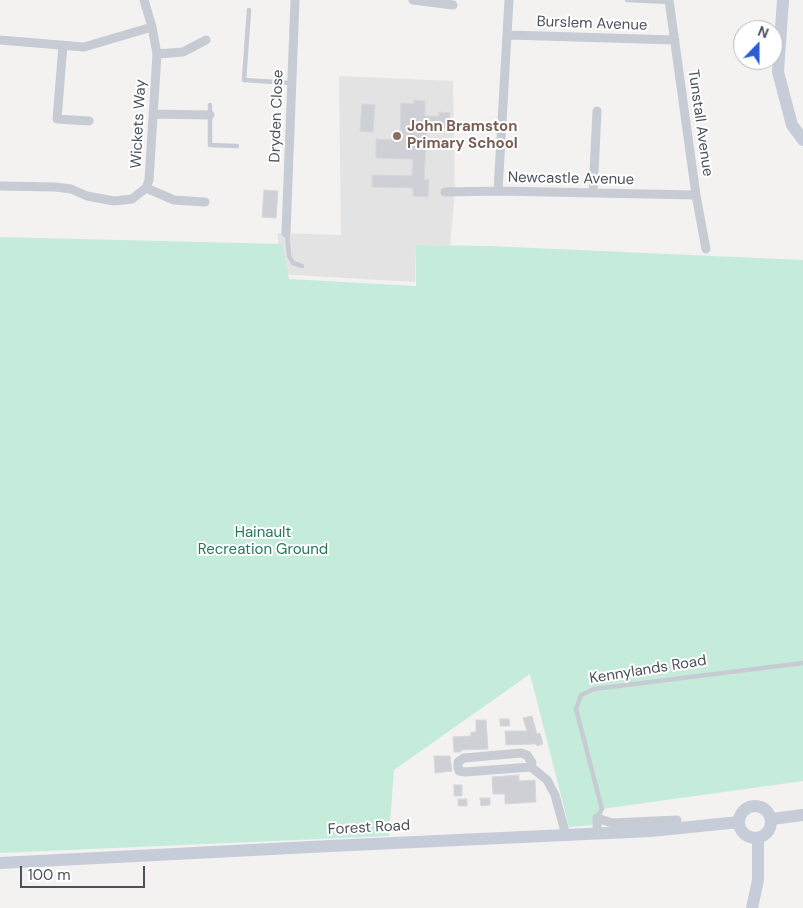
<!DOCTYPE html>
<style>
body{margin:0}
#map{position:relative;width:803px;height:908px;overflow:hidden;background:#f3f2f1;font-family:"DM Sans",sans-serif}
canvas{display:block}
.north{position:absolute;left:733px;top:20px;width:50px;height:50px;box-sizing:border-box;background:#fff;border:1px solid #b7babe;border-radius:50%;rotate:22deg;font-size:14px;font-weight:700;line-height:20px;text-align:center;color:#4b525d}
.north::after{content:'';display:block;margin:auto;width:18px;height:22px;background:#2b5cd4;clip-path:polygon(50% 0,100% 100%,50% 72%,0 100%)}
.scale{position:absolute;left:20px;top:866px;width:125px;height:22px;box-sizing:border-box;border:2px solid #4b525d;border-top:0;padding-left:6px;font-size:15px;line-height:18px;white-space:nowrap;color:#4b525d;-webkit-text-stroke:4px #fff;paint-order:stroke}
</style>
<div id="map">
<canvas width="803" height="908"></canvas>
<div class="north">N</div>
<div class="scale">100 m</div>
</div>
<script>
const c = document.querySelector('canvas').getContext('2d');
c.lineJoin = 'round';
function fillPath(path, color) { c.fillStyle = color; c.fill(path, 'evenodd'); }
const toPath = rows => new Path2D(rows.map(r => 'M' + r).join(''));
function strokePath(path, color, width, dash) { c.strokeStyle = color; c.lineWidth = width; c.lineCap = dash ? 'butt' : 'round'; c.setLineDash(dash || []); c.stroke(path); }
function drawText(font, color, halo, rows, align = 'center') {
  c.font = font + ' "DM Sans",sans-serif'; c.lineWidth = 4; c.setLineDash([]); c.textBaseline = 'middle'; c.strokeStyle = halo; c.fillStyle = color; for (const [text, x, y, turn = 0] of rows) {
    c.save(); c.translate(x, y); c.rotate((+turn || 0) * Math.PI / 180); c.textAlign = isNaN(turn) ? turn : align; if (halo) c.strokeText(text, 0, 0); c.fillText(text, 0, 0); c.restore();
  }
}
const education = toPath([
 [339,76,453,81,455,192,450,245,416,245,415,282,278,274,278,233,341,235]
]);
const green = toPath([
 [0,237,282,244,289,279,416,286,416,245,490,246,803,260,803,781,602,809,596,821,591,825,569,827,530,674,394,770,389,836,0,853]
]);
const building = toPath([
 [414,100,425,101,425,116,439,116,439,112,450,113,449,128,427,126,424,179,429,180,428,197,413,196,413,188,372,187,372,175,412,176,413,159,376,158,376,139,400,140,401,103,414,104,414,100],
 [362,104,375,105,373,132,360,131,362,104],
 [264,190,278,191,276,218,262,217,264,190],
 [532,716,537,734,540,733,543,744,537,746,536,744,506,745,505,731,527,731,523,718,532,716],
 [500,719,509,719,510,726,500,726,500,719],
 [476,720,486,720,488,749,461,750,461,752,454,752,453,737,471,736,471,732,476,732,476,720],
 [434,756,450,756,452,771,435,773,434,756],
 [519,775,519,781,535,780,536,802,505,804,505,794,493,794,492,777,519,775],
 [454,785,462,785,462,796,454,796,454,785],
 [480,798,490,798,490,805,481,806,480,798],
 [458,799,467,799,467,806,458,806,458,799]
]);
const lane = toPath([
 [627,0,669,2],
 [249,10,244,80,292,83],
 [210,105,210,145,237,146],
 [287,233,289,256,293,263,302,266],
 [597,818,602,809,576,709,581,695,594,689,803,663]
]);
const street = toPath([
 [413,0,453,5],
 [669,0,696,195,706,249],
 [509,35,675,40],
 [0,40,84,47,152,27],
 [63,45,57,119,89,121],
 [157,54,183,52,206,40],
 [153,114,210,115],
 [0,186,55,187,71,189,87,196,114,201,132,199,146,188,149,180,157,54,152,27,144,0],
 [146,188,174,200,205,202],
 [498,191,509,0],
 [445,192,498,191,696,195],
 [593,193,597,111],
 [286,233,295,0],
 [531,767,532,763,527,755,521,753,464,758,458,762,458,767,459,771,465,772,531,767,547,780,555,795,566,835],
 [597,834,597,818,612,823,677,820]
]);
const secondary = toPath([
 [783,0,778,72,792,125,803,140],
 '739 822a16 16 0 1 1 32 0a16 16 0 1 1-32 0Z',
 [772,819,803,815],
 [0,863,330,846,651,831,739,822],
 [752,908,758,880,758,838]
]);
const markers = [
 [397,136,5,"#8d6e63"]
];
const streetNames = [
 ["Burslem Avenue",592,24,2],
 ["Dryden Close",277,116,-88],
 ["Tunstall Avenue",700,123,82],
 ["Wickets Way",139,124,-87],
 ["Newcastle Avenue",571,179,1],
 ["Kennylands Road",648,670,-9],
 ["Forest Road",369,828,-3]
];
const educationNames = [
 ["John Bramston",407,127],
 ["Primary School",407,144]
];
const parkNames = [
 ["Hainault",263,533],
 ["Recreation Ground",263,550]
];
fillPath(education, '#e4e3e3');
fillPath(green, '#c5ecda');
fillPath(building, '#cfd0d5');
strokePath(building, '#d6d7dc', 1);
strokePath(lane, '#c6cbd4', 4.5);
strokePath(street, '#c6cbd4', 9);
strokePath(secondary, '#c6ccd8', 12);
for (const [x, y, r, color] of markers) { const dot = new Path2D(); dot.arc(x, y, r, 0, 2 * Math.PI); c.fillStyle = color; c.fill(dot); strokePath(dot, '#fff', 2); }
drawText('15px', '#4b525d', '#fff', streetNames);
drawText('bold 15px', '#785e54', '#fff', educationNames, 'left');
drawText('15px', '#21795a', '#fff', parkNames);
</script>
